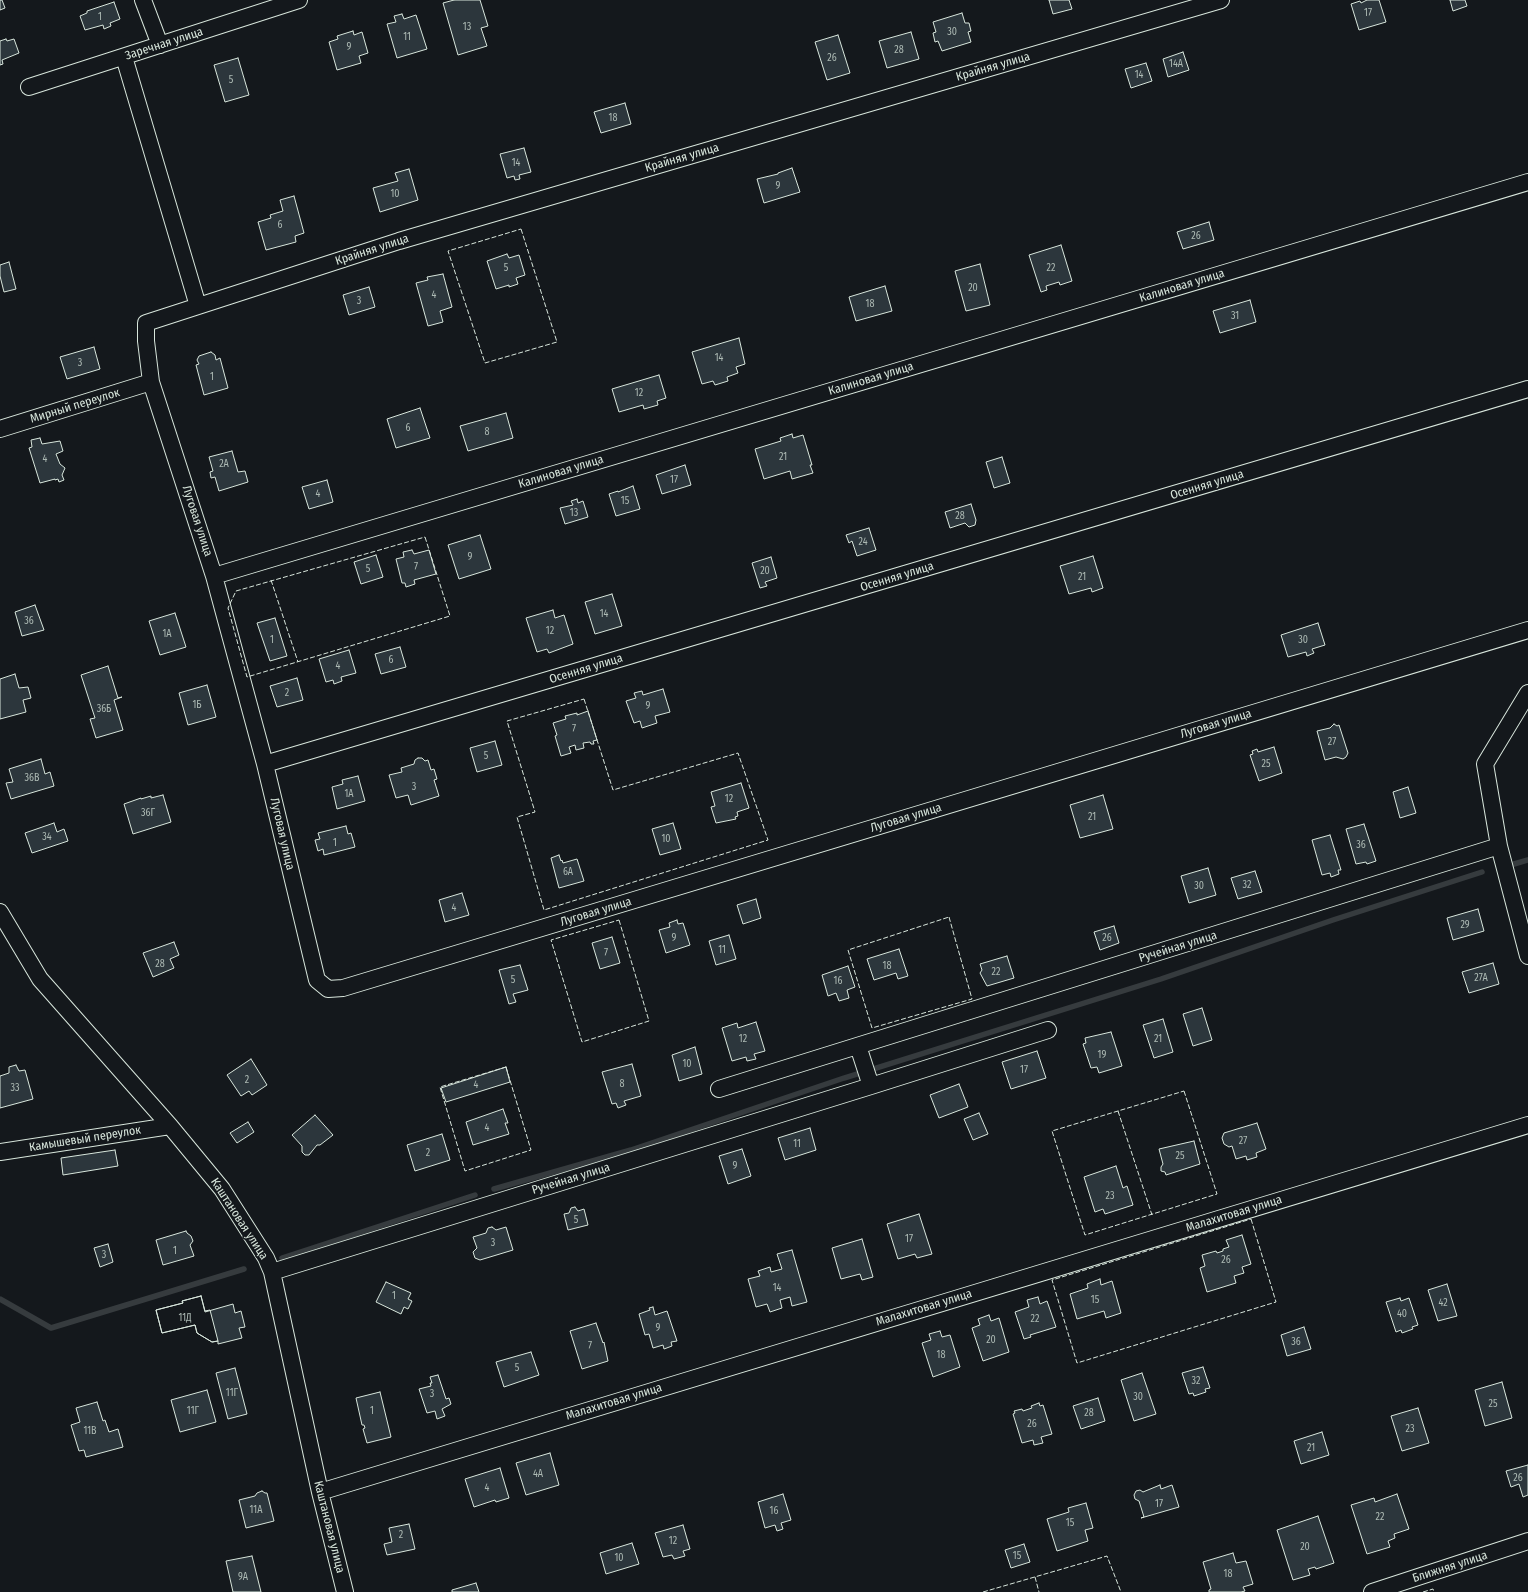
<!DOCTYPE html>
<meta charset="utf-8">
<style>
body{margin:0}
canvas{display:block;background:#14181c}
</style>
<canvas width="1528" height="1592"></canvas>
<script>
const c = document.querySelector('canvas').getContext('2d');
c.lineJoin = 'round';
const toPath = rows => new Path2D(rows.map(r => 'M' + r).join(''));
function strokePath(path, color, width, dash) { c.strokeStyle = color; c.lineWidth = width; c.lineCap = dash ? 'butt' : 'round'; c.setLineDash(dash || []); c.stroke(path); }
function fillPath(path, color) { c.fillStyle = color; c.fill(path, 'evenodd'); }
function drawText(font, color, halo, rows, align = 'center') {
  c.font = font + ' "Fira Sans Condensed",sans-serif'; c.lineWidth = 3; c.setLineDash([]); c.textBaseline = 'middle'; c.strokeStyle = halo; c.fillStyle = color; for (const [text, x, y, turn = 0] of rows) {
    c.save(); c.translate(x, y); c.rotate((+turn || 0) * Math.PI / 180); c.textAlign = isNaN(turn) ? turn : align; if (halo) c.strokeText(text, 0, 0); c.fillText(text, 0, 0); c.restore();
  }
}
const stream = toPath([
 [1514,864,1528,860],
 [494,1189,631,1150,844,1078,1161,979,1333,920,1482,872],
 [282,1258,475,1195],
 [0,1299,51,1328,244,1269]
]);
const building = toPath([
 [0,0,2,0,5,8,0,10,0,0],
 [454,0,480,0,488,26,481,28,487,46,458,55,443,3,454,0],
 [1049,0,1069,0,1072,9,1053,14,1049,0],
 [1367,0,1379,0,1386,22,1359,30,1351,4,1360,1,1361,3,1367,0],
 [1450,0,1465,0,1467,6,1453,11,1450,0],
 [114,2,120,19,110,23,111,26,104,29,103,25,85,30,80,16,87,13,87,11,114,2],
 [962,13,965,23,969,23,971,31,968,32,971,42,942,51,938,41,935,42,933,33,936,32,933,22,962,13],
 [402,14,404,19,416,15,427,49,397,58,387,24,396,22,394,16,402,14],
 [353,31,354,35,362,32,368,53,359,56,361,63,337,70,329,42,338,39,337,36,353,31],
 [911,32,919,59,887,68,879,41,911,32],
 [838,35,850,73,827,80,815,42,838,35],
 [6,39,7,41,14,39,19,53,2,60,3,64,0,65,0,41,6,39],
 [1183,52,1189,70,1168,77,1163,59,1183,52],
 [238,58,249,95,225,102,214,65,238,58],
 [1146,63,1152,81,1131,88,1125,69,1146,63],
 [625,103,631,124,601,133,594,112,625,103],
 [524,148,531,172,519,175,520,179,515,180,514,176,507,178,500,154,524,148],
 [792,168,800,192,764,203,757,179,778,174,778,173,792,168],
 [409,169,418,200,380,212,373,188,398,181,395,173,409,169],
 [294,196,304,233,295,236,296,242,266,250,258,222,271,218,270,215,283,211,280,200,294,196],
 [1209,222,1214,240,1183,249,1177,232,1209,222],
 [1061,245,1072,281,1060,285,1059,282,1046,286,1047,290,1041,292,1029,255,1061,245],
 [507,254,509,258,519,255,525,275,516,278,518,284,509,287,509,285,496,289,487,261,507,254],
 [9,262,16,289,4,292,0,276,0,265,9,262],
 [980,264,990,305,966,311,955,271,980,264],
 [443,274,452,307,440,311,443,322,428,326,416,283,428,280,427,277,443,274],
 [885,286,892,311,856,321,849,297,885,286],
 [369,287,375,307,349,315,343,295,369,287],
 [1250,300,1256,322,1220,333,1213,311,1250,300],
 [739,338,745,364,736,367,738,373,727,377,728,381,715,385,713,381,702,384,692,352,739,338],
 [94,347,100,369,67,379,60,357,94,347],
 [211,352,215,355,216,360,220,358,228,388,204,395,196,365,199,364,197,360,199,356,211,352],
 [659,375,666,398,657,401,658,405,644,409,643,405,619,412,612,389,659,375],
 [420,408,430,438,396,448,387,419,420,408],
 [506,413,513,438,468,451,460,426,506,413],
 [792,434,793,438,803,435,812,465,810,465,813,473,792,479,790,471,764,479,755,449,781,441,780,438,792,434],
 [40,438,42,444,60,441,63,451,56,454,60,464,65,468,62,475,64,480,59,482,58,479,55,480,55,479,40,483,29,448,32,447,31,440,40,438],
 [232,451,238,472,245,471,248,482,219,491,215,477,211,478,210,472,213,471,209,457,232,451],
 [1002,457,1010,483,994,488,986,462,1002,457],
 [685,465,691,485,662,494,656,475,685,465],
 [327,480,333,502,309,509,302,487,327,480],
 [633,486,640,509,616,516,609,494,618,491,618,492,633,486],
 [577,499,578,503,583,501,588,517,565,524,560,508,573,505,571,501,577,499],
 [971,504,976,520,975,525,969,527,965,523,950,528,945,512,971,504],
 [869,528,876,550,857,556,852,541,849,543,846,535,869,528],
 [480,535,491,569,459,579,448,545,480,535],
 [412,550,414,554,429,550,436,574,414,580,415,584,406,587,405,583,402,583,396,559,404,557,403,552,412,550],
 [376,555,383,577,361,584,354,562,376,555],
 [1093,556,1103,588,1092,592,1091,588,1069,594,1060,566,1093,556],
 [771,557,777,578,765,582,767,586,760,588,752,563,771,557],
 [612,594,622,626,595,634,585,602,612,594],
 [35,605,44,630,22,636,15,612,35,605],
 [553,610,555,618,564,615,573,644,549,653,547,649,537,652,526,618,553,610],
 [175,613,186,647,160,655,149,621,175,613],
 [275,618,287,656,270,661,257,623,275,618],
 [1318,623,1325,645,1312,649,1314,653,1307,656,1306,652,1288,657,1281,635,1318,623],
 [400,647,406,667,381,674,375,654,400,647],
 [349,650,356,673,341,677,342,681,334,684,333,680,326,682,319,659,349,650],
 [108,666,118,698,122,697,114,700,123,730,96,738,90,719,95,718,81,675,108,666],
 [15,674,19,688,28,687,31,698,23,700,26,712,0,719,0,679,15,674],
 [297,678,303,700,277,707,270,686,297,678],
 [207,685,216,717,188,725,179,693,207,685],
 [663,689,670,712,655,716,657,723,642,728,640,721,634,723,626,701,636,698,634,693,642,691,643,695,663,689],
 [588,711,597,740,593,741,594,744,591,744,590,742,583,743,584,748,576,750,575,745,569,747,571,753,561,756,555,736,557,735,553,723,566,719,565,716,577,713,577,715,588,711],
 [1334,724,1337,726,1339,725,1348,753,1346,757,1343,759,1336,757,1325,760,1317,731,1330,728,1334,724],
 [495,741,502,765,477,772,470,748,495,741],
 [1274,747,1282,773,1259,781,1250,755,1253,754,1252,751,1257,749,1258,752,1274,747],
 [418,758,422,758,425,761,428,760,431,770,434,769,437,779,434,780,439,796,411,805,408,795,396,798,389,775,402,772,401,768,414,764,415,760,418,758],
 [41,759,45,774,50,772,54,786,11,799,6,783,13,782,9,769,41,759],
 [358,776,365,801,337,809,332,787,343,784,342,780,358,776],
 [741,783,749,808,737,812,738,816,735,817,736,819,716,823,711,807,715,806,711,792,741,783],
 [1408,787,1416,813,1400,818,1393,792,1408,787],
 [163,795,171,822,133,834,124,804,141,798,141,799,151,796,151,798,163,795],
 [1103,795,1113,829,1080,838,1070,805,1103,795],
 [54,823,57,832,64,829,68,841,32,853,25,833,54,823],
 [673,823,681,849,660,855,652,829,673,823],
 [1364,824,1376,861,1367,864,1366,862,1356,864,1346,829,1364,824],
 [346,826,348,834,351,833,355,847,324,855,323,849,318,851,315,840,320,839,318,833,346,826],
 [1330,835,1341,870,1338,870,1339,874,1331,877,1330,873,1322,875,1312,840,1330,835],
 [559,855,561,861,562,860,563,863,577,859,584,881,559,888,551,858,559,855],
 [1208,868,1216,895,1189,903,1181,876,1208,868],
 [1255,871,1262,892,1238,899,1231,878,1255,871],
 [462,893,469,915,445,922,439,900,462,893],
 [756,899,761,918,743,924,737,905,756,899],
 [1478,909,1484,931,1453,940,1447,918,1478,909],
 [677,920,678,924,683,923,690,945,666,953,659,930,670,927,669,923,677,920],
 [1114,926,1119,943,1100,950,1094,932,1114,926],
 [729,935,736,959,716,965,709,941,729,935],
 [612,937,620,963,600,969,592,943,612,937],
 [174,942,179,955,170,959,174,968,153,977,143,953,174,942],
 [899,949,908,976,898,979,896,973,874,980,867,959,899,949],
 [1007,956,1014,978,987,986,980,973,982,970,980,964,1007,956],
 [1493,963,1499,984,1469,993,1462,972,1493,963],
 [520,965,528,990,513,994,516,1002,509,1004,499,970,520,965],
 [848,966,855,987,847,990,849,998,839,1001,836,993,828,996,822,975,848,966],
 [1202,1008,1212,1040,1193,1046,1183,1014,1202,1008],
 [1163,1019,1173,1052,1154,1058,1143,1025,1163,1019],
 [756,1022,765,1051,754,1054,756,1059,747,1061,746,1057,732,1061,722,1028,737,1023,738,1028,756,1022],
 [1111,1032,1122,1066,1099,1073,1097,1067,1091,1068,1083,1044,1086,1043,1085,1038,1111,1032],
 [695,1047,702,1074,679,1081,672,1055,695,1047],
 [1037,1051,1046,1078,1011,1089,1002,1062,1037,1051],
 [251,1059,267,1085,252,1095,249,1091,241,1096,227,1075,251,1059],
 [632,1064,641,1096,624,1101,626,1105,618,1108,616,1103,612,1104,602,1072,632,1064],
 [16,1065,19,1071,25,1070,33,1099,0,1108,0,1076,9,1073,9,1067,16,1065],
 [506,1067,510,1082,446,1102,441,1088,506,1067],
 [959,1084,968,1107,939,1118,930,1095,959,1084],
 [503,1109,508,1123,505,1123,509,1134,473,1145,466,1122,503,1109],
 [979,1113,988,1134,973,1140,964,1119,979,1113],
 [315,1115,333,1135,320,1145,317,1145,309,1155,305,1155,302,1152,302,1146,292,1135,315,1115],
 [248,1122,254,1132,237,1143,230,1133,248,1122],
 [1257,1123,1266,1149,1256,1153,1257,1157,1247,1160,1246,1156,1236,1159,1232,1146,1229,1147,1224,1144,1222,1138,1224,1133,1257,1123],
 [810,1128,816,1150,785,1160,778,1138,810,1128],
 [442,1134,450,1160,415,1171,407,1145,442,1134],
 [1194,1141,1200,1164,1166,1175,1165,1172,1161,1171,1161,1167,1163,1164,1159,1149,1194,1141],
 [742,1149,751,1176,728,1184,719,1156,742,1149],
 [115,1150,118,1166,63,1175,61,1158,115,1150],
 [1116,1166,1123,1188,1127,1186,1133,1205,1105,1214,1103,1209,1095,1212,1084,1177,1116,1166],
 [575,1207,578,1211,584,1209,588,1225,568,1230,564,1214,569,1213,571,1208,575,1207],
 [919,1214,932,1254,917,1258,915,1254,898,1259,887,1224,919,1214],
 [492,1227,496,1230,506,1227,513,1250,480,1260,475,1258,473,1252,477,1248,473,1237,486,1233,488,1228,492,1227],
 [186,1231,187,1233,191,1236,193,1241,190,1245,194,1256,163,1265,156,1240,186,1231],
 [1242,1235,1251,1264,1242,1267,1244,1273,1234,1276,1236,1283,1207,1292,1200,1268,1205,1266,1202,1255,1216,1251,1217,1253,1223,1251,1223,1249,1229,1247,1226,1240,1242,1235],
 [862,1239,873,1277,862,1280,860,1274,841,1279,832,1248,862,1239],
 [108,1244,113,1262,100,1267,94,1248,108,1244],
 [792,1250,807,1302,792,1306,790,1297,780,1300,782,1308,770,1312,767,1304,756,1307,748,1279,760,1276,758,1271,770,1267,771,1272,782,1269,777,1254,792,1250],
 [1100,1279,1101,1285,1112,1281,1121,1313,1106,1318,1104,1311,1077,1319,1070,1294,1088,1288,1087,1284,1100,1279],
 [386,1282,411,1293,408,1299,412,1301,408,1309,404,1307,401,1314,376,1302,386,1282],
 [1447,1284,1457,1316,1438,1321,1428,1290,1447,1284],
 [201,1296,205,1311,210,1310,218,1341,212,1342,197,1333,195,1325,162,1333,156,1310,183,1303,182,1301,201,1296],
 [201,1296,205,1312,233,1304,235,1313,241,1311,245,1327,239,1328,242,1338,218,1344,218,1341,212,1342,197,1333,195,1325,162,1333,156,1310,183,1303,182,1301,201,1296],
 [1038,1297,1040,1304,1047,1301,1056,1327,1030,1335,1031,1337,1024,1339,1015,1312,1029,1307,1027,1300,1038,1297],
 [1400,1298,1401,1301,1409,1298,1418,1325,1412,1327,1413,1329,1402,1333,1401,1330,1396,1332,1386,1302,1400,1298],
 [653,1307,655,1315,667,1311,677,1341,671,1342,672,1346,664,1349,663,1345,653,1348,649,1334,645,1335,639,1314,650,1310,649,1308,653,1307],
 [989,1315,991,1321,999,1318,1009,1352,983,1361,972,1328,980,1325,978,1319,989,1315],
 [596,1323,603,1343,604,1342,608,1361,582,1369,570,1331,596,1323],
 [1304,1327,1311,1349,1287,1356,1281,1335,1304,1327],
 [940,1331,942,1337,950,1335,960,1367,933,1377,922,1343,931,1340,929,1334,940,1331],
 [531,1352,539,1375,504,1387,496,1362,531,1352],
 [1203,1367,1210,1388,1205,1389,1206,1392,1194,1396,1193,1393,1189,1394,1182,1373,1203,1367],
 [235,1368,247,1414,228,1419,216,1373,235,1368],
 [1142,1373,1156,1414,1134,1421,1121,1380,1142,1373],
 [438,1375,446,1399,449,1398,451,1404,442,1409,445,1416,437,1419,435,1411,427,1413,419,1389,431,1386,430,1383,432,1383,430,1377,438,1375],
 [1502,1382,1512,1418,1485,1426,1475,1390,1502,1382],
 [207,1390,216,1422,180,1432,171,1400,207,1390],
 [380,1392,391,1437,367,1443,363,1429,365,1428,364,1425,362,1425,356,1398,380,1392],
 [1098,1398,1105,1421,1081,1429,1073,1406,1098,1398],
 [97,1402,103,1421,105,1420,109,1432,118,1429,123,1447,86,1457,84,1450,79,1451,71,1425,80,1422,76,1408,97,1402],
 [1039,1403,1040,1406,1043,1405,1052,1434,1041,1437,1043,1443,1034,1445,1033,1440,1022,1443,1013,1414,1015,1413,1014,1411,1022,1409,1023,1411,1032,1408,1031,1406,1039,1403],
 [1418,1408,1429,1443,1402,1451,1391,1416,1418,1408],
 [1322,1432,1329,1455,1301,1464,1294,1441,1322,1432],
 [550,1453,559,1485,526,1495,516,1463,550,1453],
 [1528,1465,1528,1495,1523,1497,1519,1484,1511,1487,1506,1471,1528,1465],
 [500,1468,509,1498,496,1502,495,1500,474,1507,465,1479,500,1468],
 [1160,1485,1161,1489,1172,1485,1179,1507,1141,1518,1144,1517,1139,1501,1135,1499,1134,1495,1136,1491,1140,1490,1143,1492,1160,1485],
 [262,1491,265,1493,267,1493,274,1521,246,1528,239,1500,255,1496,257,1493,262,1491],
 [783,1494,791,1520,781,1523,783,1529,777,1531,775,1525,765,1528,758,1502,783,1494],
 [1397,1494,1409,1529,1394,1534,1395,1538,1388,1541,1390,1547,1367,1554,1351,1505,1374,1498,1375,1502,1397,1494],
 [1086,1503,1093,1528,1085,1530,1088,1541,1057,1551,1047,1519,1069,1512,1068,1508,1086,1503],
 [1318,1516,1334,1563,1316,1569,1315,1567,1308,1569,1310,1575,1293,1580,1277,1530,1318,1516],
 [409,1524,415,1549,387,1555,384,1544,392,1542,389,1528,409,1524],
 [683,1525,690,1549,683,1551,685,1556,674,1559,672,1555,663,1557,655,1533,683,1525],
 [632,1543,639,1564,606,1574,600,1553,632,1543],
 [1024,1544,1030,1562,1011,1568,1005,1550,1024,1544],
 [1233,1553,1236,1563,1246,1561,1253,1584,1243,1587,1245,1591,1241,1592,1209,1592,1209,1590,1211,1589,1203,1562,1233,1553],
 [252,1556,261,1592,233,1592,226,1561,252,1556],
 [476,1583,479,1592,452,1592,452,1590,476,1583]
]);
const minor = toPath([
 [143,0,160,45],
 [1221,0,399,241,146,323,146,341,151,382,214,576,265,764,317,980,328,989,343,988,1528,630],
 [124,57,198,306],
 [29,87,299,0],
 [0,429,151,382],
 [214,576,1528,182],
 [1528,693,1485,764,1499,846,1528,956],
 [265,764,1528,389],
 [0,912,40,979,170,1126,222,1189,266,1258,272,1272,320,1492,345,1592],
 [858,1046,871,1086],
 [719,1089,1499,846],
 [0,1152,170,1126],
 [272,1272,871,1086,1048,1030],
 [320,1492,1528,1125],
 [1372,1592,1528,1541]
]);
const fence = toPath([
 [521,229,557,342,485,363,448,251,521,229],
 [425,537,450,616,247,677,228,608,236,591,425,537],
 [271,580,298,662],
 [584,699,613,790,738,753,768,840,544,910,517,817,535,812,507,721,584,699],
 [949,917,972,999,872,1028,848,950,949,917],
 [619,920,649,1021,582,1042,551,940,619,920],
 [506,1067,531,1150,465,1171,440,1087,506,1067],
 [1184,1091,1217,1194,1085,1235,1052,1131,1184,1091],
 [1118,1111,1152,1215],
 [1251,1219,1276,1302,1077,1363,1052,1280,1251,1219],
 [1035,1577,1039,1592],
 [983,1592,1107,1556,1121,1592],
 [1423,1592,1433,1589,1434,1592]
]);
const numberNames = [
 ["17",1368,13],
 ["1",100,17],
 ["13",467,27],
 ["30",952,32],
 ["11",407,37],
 ["9",349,47],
 ["28",899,50],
 ["26",832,58],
 ["14А",1176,64],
 ["14",1139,75],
 ["5",231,80],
 ["18",613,118],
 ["14",516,163],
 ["9",778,186],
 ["10",395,194],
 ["6",280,225],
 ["26",1196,236],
 ["5",506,268],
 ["22",1051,268],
 ["20",973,288],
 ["4",434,295],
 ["3",359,301],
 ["18",870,304],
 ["31",1235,316],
 ["14",719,358],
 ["3",80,363],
 ["1",212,377],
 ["12",639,393],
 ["6",408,428],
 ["8",487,432],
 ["21",783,457],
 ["4",45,459],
 ["2А",224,464],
 ["17",674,480],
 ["4",318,494],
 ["15",625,501],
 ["13",574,513],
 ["28",960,516],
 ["24",863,542],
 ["9",470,557],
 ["7",416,567],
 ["5",368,569],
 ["20",765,571],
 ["21",1082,577],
 ["14",604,614],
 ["36",29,621],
 ["12",550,631],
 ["1А",167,634],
 ["1",272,640],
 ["30",1303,640],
 ["6",391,660],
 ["4",338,666],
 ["2",287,693],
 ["1Б",197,705],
 ["9",648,706],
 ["36Б",104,709],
 ["7",574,729],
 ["27",1332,742],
 ["5",486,756],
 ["25",1266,764],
 ["36В",32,778],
 ["3",414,787],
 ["1А",349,794],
 ["12",729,799],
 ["36Г",148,813],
 ["21",1092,817],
 ["34",47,837],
 ["10",666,839],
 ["1",335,843],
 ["36",1361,845],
 ["6А",568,872],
 ["32",1247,885],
 ["30",1199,886],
 ["4",454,908],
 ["29",1465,925],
 ["9",674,938],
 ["26",1107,938],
 ["11",722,950],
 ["7",606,953],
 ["28",160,964],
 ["18",887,966],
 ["22",996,972],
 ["27А",1481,978],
 ["5",513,980],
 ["16",838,981],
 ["12",743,1039],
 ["21",1158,1039],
 ["19",1102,1055],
 ["10",687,1064],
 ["17",1024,1070],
 ["2",247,1080],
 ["8",622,1084],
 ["4",476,1085],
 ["33",15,1088],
 ["4",487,1128],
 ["27",1243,1141],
 ["11",797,1144],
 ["2",428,1153],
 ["25",1180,1156],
 ["9",735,1166],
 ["23",1110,1196],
 ["5",576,1220],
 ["17",909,1239],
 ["3",493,1243],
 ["1",175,1251],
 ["3",104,1255],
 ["26",1226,1260],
 ["14",777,1288],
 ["1",394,1296],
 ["15",1095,1300],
 ["42",1443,1303],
 ["40",1402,1314],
 ["11Д",185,1318],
 ["22",1035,1319],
 ["9",658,1328],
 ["20",991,1340],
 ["36",1296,1342],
 ["7",590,1346],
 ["18",941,1355],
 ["5",517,1368],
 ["32",1196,1381],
 ["11Г",232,1393],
 ["3",432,1394],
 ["30",1138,1397],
 ["25",1493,1404],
 ["11Г",193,1411],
 ["1",372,1411],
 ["28",1089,1413],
 ["26",1032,1424],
 ["23",1410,1429],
 ["11В",90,1431],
 ["21",1311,1448],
 ["4А",538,1474],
 ["26",1518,1478],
 ["4",487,1488],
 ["17",1159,1504],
 ["11А",256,1510],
 ["16",774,1511],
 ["22",1380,1517],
 ["15",1070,1523],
 ["2",401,1535],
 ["12",673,1541],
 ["20",1305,1547],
 ["15",1017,1556],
 ["10",619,1558],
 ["18",1228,1574],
 ["9А",243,1577]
];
const streetNames = [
 ["Заречная улица",164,44,-18],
 ["Крайняя улица",993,67,-16],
 ["Крайняя улица",682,158,-16],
 ["Крайняя улица",372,250,-18],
 ["Калиновая улица",1182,286,-17],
 ["Калиновая улица",871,379,-17],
 ["Мирный переулок",75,406,-17],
 ["Калиновая улица",561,472,-17],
 ["Осенняя улица",1207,485,-17],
 ["Луговая улица",197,521,72],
 ["Осенняя улица",897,577,-17],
 ["Осенняя улица",586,669,-17],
 ["Луговая улица",1216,724,-17],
 ["Луговая улица",906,818,-17],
 ["Луговая улица",282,834,77],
 ["Луговая улица",596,912,-17],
 ["Ручейная улица",1178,947,-17],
 ["Камышевый переулок",85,1139,-9],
 ["Ручейная улица",571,1179,-17],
 ["Малахитовая улица",1234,1214,-17],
 ["Каштановая улица",239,1219,57],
 ["Малахитовая улица",924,1308,-17],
 ["Малахитовая улица",614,1402,-17],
 ["Каштановая улица",329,1527,76],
 ["Ближняя улица",1450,1567,-18]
];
strokePath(stream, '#363b3e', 5.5);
fillPath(building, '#2c363c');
strokePath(building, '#d8e6dc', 1);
strokePath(minor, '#d8e6dc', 18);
strokePath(minor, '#14181c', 16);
strokePath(fence, '#d8e6dc', 1, [5, 2]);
drawText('10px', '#adbab4', null, numberNames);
drawText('12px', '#d8e6dc', '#14181c', streetNames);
</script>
